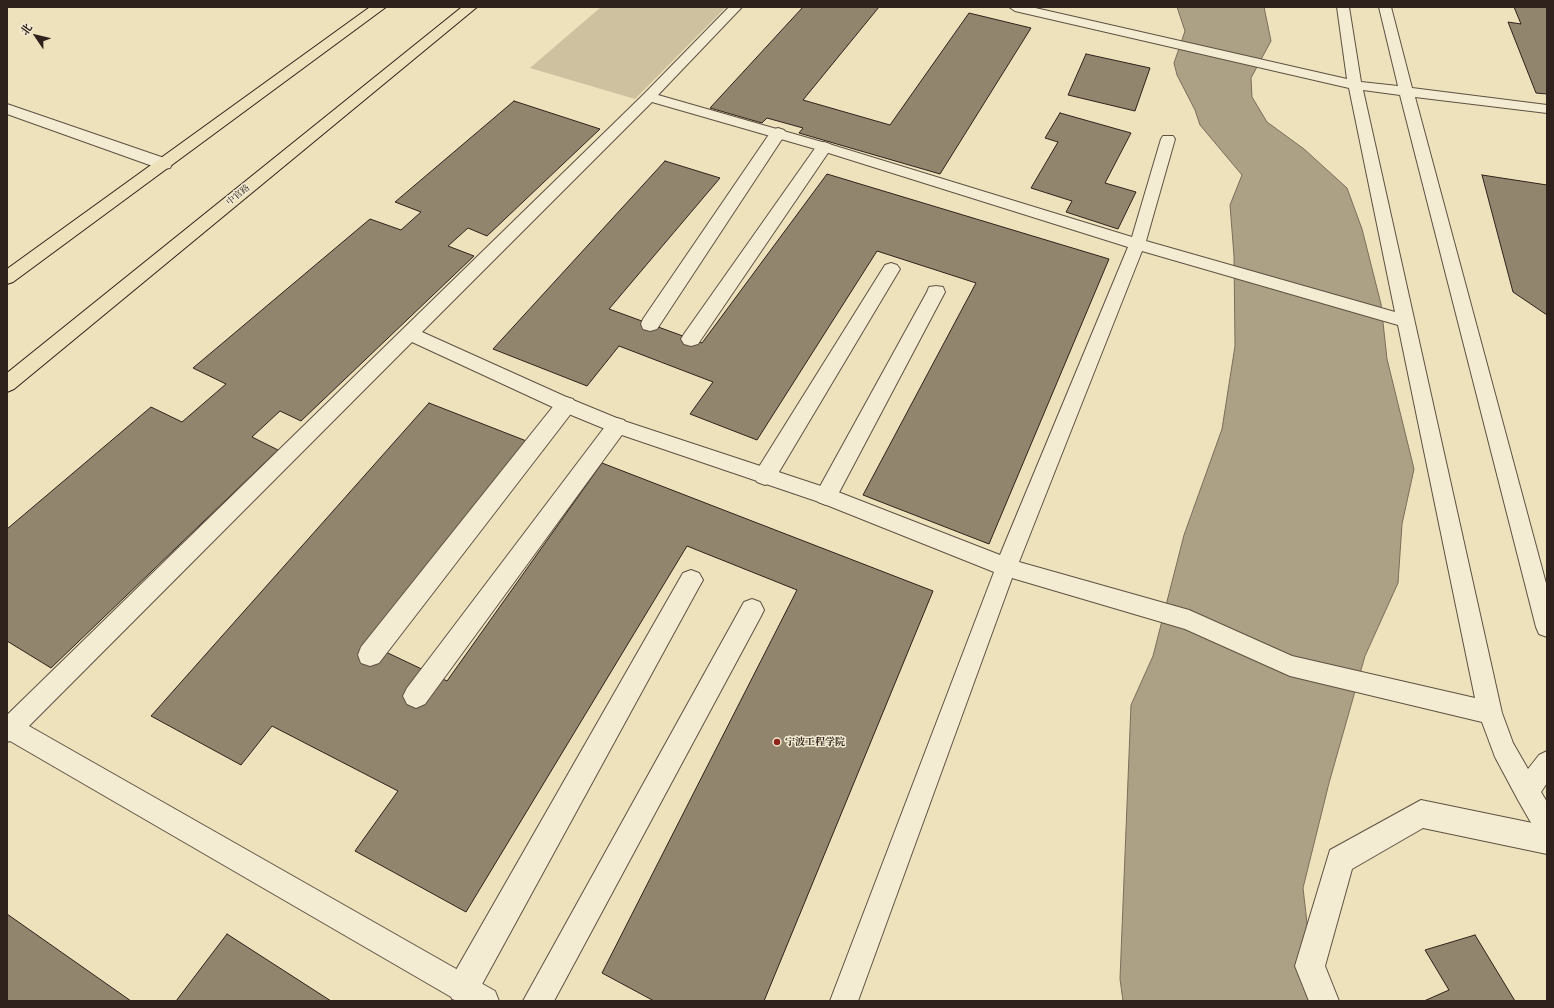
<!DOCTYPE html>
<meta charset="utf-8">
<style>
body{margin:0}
#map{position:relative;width:1554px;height:1008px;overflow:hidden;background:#ede2bb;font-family:"Libre Caslon Text","Noto Serif SC",serif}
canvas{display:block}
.frame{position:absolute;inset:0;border:8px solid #2f211b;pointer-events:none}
.north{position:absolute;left:16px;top:16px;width:40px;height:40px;-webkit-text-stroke:3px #f3ecd3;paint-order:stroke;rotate:305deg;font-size:11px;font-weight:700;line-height:16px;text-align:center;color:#2f211b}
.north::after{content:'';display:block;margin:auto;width:14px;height:18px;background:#2f211b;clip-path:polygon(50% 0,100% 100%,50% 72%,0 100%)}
</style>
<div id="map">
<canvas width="1554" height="1008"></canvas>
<div class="frame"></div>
<div class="north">北</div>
</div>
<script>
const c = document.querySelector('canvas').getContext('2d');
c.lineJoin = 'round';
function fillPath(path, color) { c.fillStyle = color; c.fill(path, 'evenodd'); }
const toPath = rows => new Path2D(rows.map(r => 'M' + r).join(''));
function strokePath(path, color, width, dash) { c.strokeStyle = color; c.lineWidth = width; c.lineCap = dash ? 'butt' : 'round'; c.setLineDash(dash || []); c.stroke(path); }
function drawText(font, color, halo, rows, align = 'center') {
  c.font = font + ' "Libre Caslon Text","Noto Serif SC",serif'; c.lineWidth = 3; c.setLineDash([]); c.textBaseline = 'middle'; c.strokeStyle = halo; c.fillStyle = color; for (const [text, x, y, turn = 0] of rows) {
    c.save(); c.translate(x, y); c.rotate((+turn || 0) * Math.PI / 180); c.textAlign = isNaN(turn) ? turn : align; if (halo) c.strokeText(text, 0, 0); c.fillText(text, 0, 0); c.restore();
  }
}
const green = toPath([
 [601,7,726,7,635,99,530,68]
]);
const water = toPath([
 [1177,7,1264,7,1271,41,1251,78,1252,97,1267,122,1304,149,1347,188,1362,229,1381,304,1387,359,1414,469,1402,524,1398,583,1365,656,1329,783,1303,888,1316,1001,1123,1001,1120,979,1131,705,1153,656,1184,535,1222,429,1235,346,1234,256,1230,205,1242,175,1200,125,1195,110,1177,75,1174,63,1185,31,1177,7]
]);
const building = toPath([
 [803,7,879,7,803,100,890,125,969,13,1031,28,940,174,799,133,803,128,767,118,762,123,710,108,803,7],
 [1514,7,1547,7,1547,94,1536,93,1508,22,1521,24,1514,7],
 [1086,54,1150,68,1135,111,1068,95,1086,54],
 [514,101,600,129,487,236,468,228,448,246,474,256,301,421,280,411,252,437,278,450,51,668,7,641,7,529,151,407,182,422,226,384,193,368,370,219,401,230,421,212,395,202,514,101],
 [1060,113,1131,133,1105,183,1136,192,1118,229,1066,212,1072,201,1031,188,1058,142,1045,138,1060,113],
 [665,161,720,178,609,309,702,343,827,174,1109,259,989,544,863,495,976,283,877,251,757,440,690,414,713,382,619,346,587,386,493,349,665,161],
 [1482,175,1547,185,1547,315,1513,292,1482,175],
 [429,403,529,442,371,645,447,681,602,463,933,591,764,1001,654,1001,602,973,797,590,687,546,466,912,355,851,398,791,272,726,241,765,151,716,429,403],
 [7,914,131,1001,7,1001,7,914],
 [227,934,331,1001,176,1001,227,934],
 [1475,935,1515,1001,1424,1001,1449,990,1425,950,1475,935]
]);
const lane = toPath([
 [729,7,742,7,658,95,829,144,1132,237,1161,139,1163,136,1173,136,1175,139,1146,241,1395,312,1349,88,1015,11,1009,7,1031,7,1347,79,1337,7,1349,7,1361,82,1398,86,1379,7,1391,7,1412,88,1547,105,1547,113,1415,97,1547,587,1547,637,1539,634,1536,627,1400,95,1363,90,1502,713,1513,743,1528,769,1539,755,1547,751,1547,783,1541,792,1547,802,1547,838,1538,835,1518,800,1495,757,1482,722,1290,676,1185,629,1012,578,858,1001,830,1001,994,572,819,502,610,431,559,410,412,342,29,726,495,991,499,1001,458,1001,10,741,7,742,7,715,644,94,729,7],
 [652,102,819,150,1128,247,1000,555,833,490,624,421,573,400,422,332,652,102],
 [1142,251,1398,325,1475,698,1292,656,1189,610,1019,562,1142,251]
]);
const street = toPath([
 [7,104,170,160,172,164,170,168,164,169,158,168,7,114,7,104],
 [778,128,784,130,786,133,657,329,650,331,643,329,641,324,643,319,772,130,778,128],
 [824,142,830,144,832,147,698,344,691,346,684,344,681,339,684,334,818,144,824,142],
 [891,263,897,265,900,269,773,482,765,485,757,482,754,476,757,470,885,265,891,263],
 [936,286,943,287,945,292,834,502,826,505,818,502,815,496,818,490,927,292,929,287,936,286],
 [566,397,573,399,576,405,573,411,379,663,370,666,361,663,358,655,361,647,559,399,566,397],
 [617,418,624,420,627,426,624,432,425,704,416,708,407,704,403,696,407,688,610,420,617,418],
 [691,570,699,573,703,580,699,587,474,999,468,1001,458,1001,452,999,448,988,452,977,683,573,691,570],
 [752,599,760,602,764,610,760,618,554,1001,523,1001,744,602,752,599],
 [1421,800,1547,826,1547,854,1423,828,1352,869,1325,966,1339,1001,1309,1001,1295,966,1330,850,1421,800]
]);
const primary = toPath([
 [370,7,386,7,13,282,7,284,7,269,370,7],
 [462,7,477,7,14,389,7,392,7,373,462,7]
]);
const markers = [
 [777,742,4,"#8f2418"]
];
const farStreetnames = [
 ["中官路",238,195,-39]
];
const poiNames = [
 ["宁波工程学院",785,742]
];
fillPath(green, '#cdc1a0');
fillPath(water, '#aca085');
strokePath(water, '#7a6d5b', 1);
fillPath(building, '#92856e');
strokePath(building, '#2f211b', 1);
strokePath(lane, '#5e5143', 2);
strokePath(street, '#5e5143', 2);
strokePath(primary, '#2f211b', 2);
fillPath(lane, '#f3ecd3');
fillPath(street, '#f3ecd3');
fillPath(primary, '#ede2bb');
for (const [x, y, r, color] of markers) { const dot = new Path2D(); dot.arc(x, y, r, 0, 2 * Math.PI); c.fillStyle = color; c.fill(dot); strokePath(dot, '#f3ecd3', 1.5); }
drawText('9px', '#2f211b', '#f3ecd3', farStreetnames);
drawText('bold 10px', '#2f211b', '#f3ecd3', poiNames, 'left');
</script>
